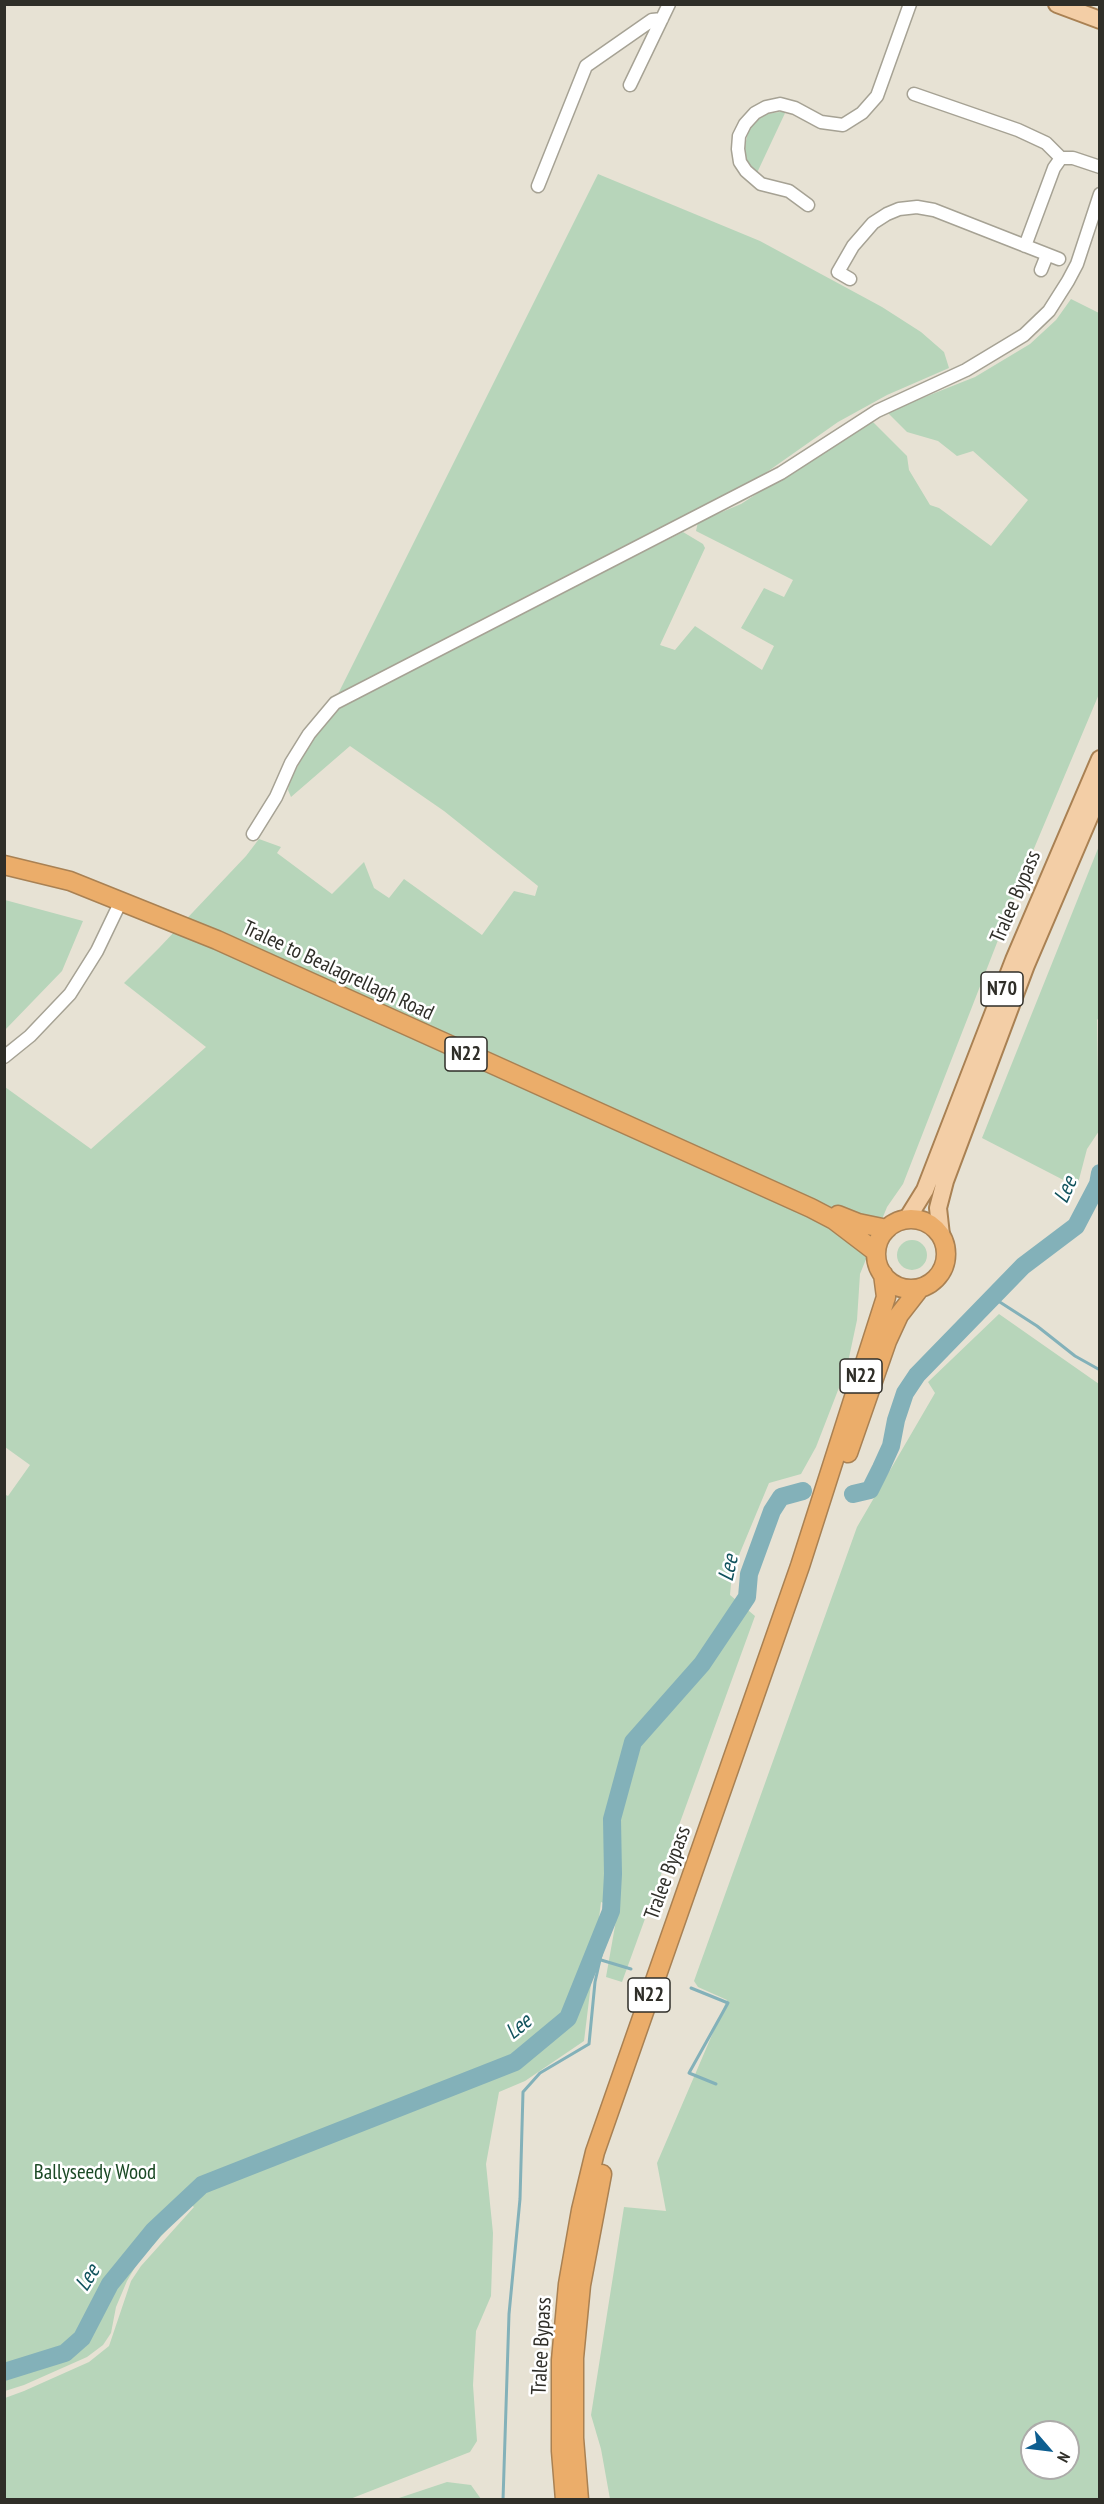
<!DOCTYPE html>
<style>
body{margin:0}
#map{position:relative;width:1104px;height:2504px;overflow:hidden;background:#e7e2d4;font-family:"PT Sans Narrow",sans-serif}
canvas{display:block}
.frame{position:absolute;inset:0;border:6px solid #2f2e28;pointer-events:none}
.north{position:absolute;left:1020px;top:2420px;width:60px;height:60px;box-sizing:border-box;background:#fff;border:2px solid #acaba9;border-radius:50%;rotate:118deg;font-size:16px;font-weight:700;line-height:24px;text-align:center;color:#2f2e28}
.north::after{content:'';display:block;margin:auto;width:21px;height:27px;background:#0d5e90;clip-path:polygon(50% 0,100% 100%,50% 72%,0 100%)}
</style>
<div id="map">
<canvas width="1104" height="2504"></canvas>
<div class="frame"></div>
<div class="north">N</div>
</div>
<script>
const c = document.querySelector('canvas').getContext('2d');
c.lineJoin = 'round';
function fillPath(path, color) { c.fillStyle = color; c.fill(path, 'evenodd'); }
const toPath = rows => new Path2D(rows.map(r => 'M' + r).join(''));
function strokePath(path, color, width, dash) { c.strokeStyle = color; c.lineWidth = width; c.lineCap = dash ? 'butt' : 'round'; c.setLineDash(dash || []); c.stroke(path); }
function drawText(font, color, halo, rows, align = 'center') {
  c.font = font + ' "PT Sans Narrow",sans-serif'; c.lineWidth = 5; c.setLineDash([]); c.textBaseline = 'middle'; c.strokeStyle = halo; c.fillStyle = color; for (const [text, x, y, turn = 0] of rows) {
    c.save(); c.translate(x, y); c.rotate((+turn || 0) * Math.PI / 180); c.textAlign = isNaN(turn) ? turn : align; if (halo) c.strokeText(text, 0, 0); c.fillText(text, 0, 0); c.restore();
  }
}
const green = toPath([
 [786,111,756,175,748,164,744,151,748,132,755,121,767,114],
 [598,174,760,241,882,307,921,332,944,352,949,368,887,395,838,422,747,486,338,694],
 [1071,299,1099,313,1099,694,1030,858,903,1184,887,1207,860,1274,857,1320,847,1367,816,1447,801,1474,769,1483,732,1572,730,1595,755,1616,622,1982,606,1977,618,1909,601,1902,584,2041,525,2081,499,2092,486,2164,493,2233,491,2296,476,2331,473,2385,477,2441,470,2452,350,2499,5,2499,5,2398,24,2391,89,2362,109,2346,131,2281,141,2266,194,2207,190,2204,138,2262,127,2281,116,2307,111,2333,103,2345,87,2357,24,2385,5,2391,4,1494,8,1496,30,1465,5,1447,5,1087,91,1149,206,1047,124,983,159,948,246,856,259,839,281,847,277,853,332,894,364,862,374,888,389,898,404,879,482,935,514,891,535,896,538,886,444,811,350,746,291,797,288,790,290,780,318,730,340,705,683,532,703,544,705,548,660,645,675,650,695,626,762,670,774,646,741,628,764,588,784,597,793,580,696,531,698,522,741,504,841,439,873,422,907,456,909,470,930,505,939,508,991,546,1028,500,973,451,957,456,938,441,907,432,887,412,975,377,1030,344,1056,320],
 [1099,846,1100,1016,1097,1020,1099,1131,1087,1149,1077,1187,982,1138],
 [5,900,83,921,62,971,5,1030],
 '897 1255a15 15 0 1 1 30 0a15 15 0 1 1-30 0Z',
 [999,1314,1099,1384,1099,2499,610,2499,601,2449,591,2415,624,2207,666,2211,657,2163,727,2000,698,1987,694,1981,857,1527,935,1393,928,1382],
 [1032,2432,1068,2432,1068,2468,1032,2468],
 [447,2482,471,2485,481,2499,396,2499]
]);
const stream = toPath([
 [992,1297,1037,1326,1075,1356,1100,1370],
 [601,1960,631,1969],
 [691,1988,728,2003,689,2073,716,2084],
 [503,2500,509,2314,520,2199,523,2092,540,2073,589,2044,595,1982,611,1911]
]);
const river = toPath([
 [853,1494,870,1490,881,1468,891,1446,896,1420,905,1393,917,1375,1023,1266,1076,1226,1098,1184,1100,1173],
 [4,2372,65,2353,82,2338,110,2284,154,2230,202,2185,515,2062,568,2018,611,1911,613,1874,612,1819,633,1742,702,1664,747,1597,749,1574,772,1511,781,1497,803,1491]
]);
const minor = toPath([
 [630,85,669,4],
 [914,94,1018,130,1046,143,1061,158],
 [538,186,586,66,652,20,662,19],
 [808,205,789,191,761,184,746,171,740,162,738,149,739,136,745,124,755,113,766,107,780,104,795,108,821,122,843,125,862,113,877,96,910,4],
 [1025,246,1054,168,1061,158,1073,158,1100,167],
 [1041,270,1047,255],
 [850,279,838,272,853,246,873,223,887,214,899,209,917,207,934,210,1059,259],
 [253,834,276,797,291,763,309,734,335,703,781,473,877,411,966,370,1024,335,1049,311,1068,281,1077,264,1100,194],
 [4,1057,30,1036,70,994,97,951,121,901]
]);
const major = toPath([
 [1057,4,1100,20],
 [907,1219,925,1190,1014,960,1100,759],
 [941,1235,938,1208,945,1181,1026,965,1100,792]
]);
const highway = toPath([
 [4,865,70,881,217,940,811,1208,834,1220,876,1252],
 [838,1215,858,1223,887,1229],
 '876 1254a35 35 0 1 1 70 0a35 35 0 1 1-70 0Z',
 [848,1453,887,1341,899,1315,920,1288],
 [565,2500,561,2451,561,2360,568,2284,581,2210,595,2152,800,1566,886,1297,883,1274],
 [579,2500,574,2438,574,2358,581,2285,602,2174]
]);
const shields = [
 [1002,989,42],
 [466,1054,42],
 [861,1376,42],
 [649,1995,42]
];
const shieldNames = [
 ["N70",1002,989],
 ["N22",466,1054],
 ["N22",861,1376],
 ["N22",649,1995]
];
const streetNames = [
 ["Tralee Bypass",1016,897,-67],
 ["Tralee to Bealagrellagh Road",338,971,25],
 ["Tralee Bypass",668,1873,-70],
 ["Tralee Bypass",542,2346,-87]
];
const parkNames = [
 ["Ballyseedy Wood",95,2173]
];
const waterNames = [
 ["Lee",1066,1190,-66],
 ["Lee",729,1568,-77],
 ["Lee",519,2027,-39],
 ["Lee",88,2278,-58]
];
fillPath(green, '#b7d5ba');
strokePath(stream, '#83b1b9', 3);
strokePath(river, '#83b1b9', 18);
strokePath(minor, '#a6a294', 15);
strokePath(major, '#a98153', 20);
strokePath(highway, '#a98153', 21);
strokePath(minor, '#fff', 12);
strokePath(major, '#f3cea6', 16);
strokePath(highway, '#ebad6a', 18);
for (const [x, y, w] of shields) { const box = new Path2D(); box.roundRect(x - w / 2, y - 17, w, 34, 4.5); c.fillStyle = '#fff'; c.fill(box); strokePath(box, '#2f2e28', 1.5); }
drawText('bold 20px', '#2f2e28', null, shieldNames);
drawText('21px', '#2f2e28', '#fff', streetNames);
drawText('21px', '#1b4925', '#fff', parkNames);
drawText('italic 22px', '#11535d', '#fff', waterNames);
</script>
